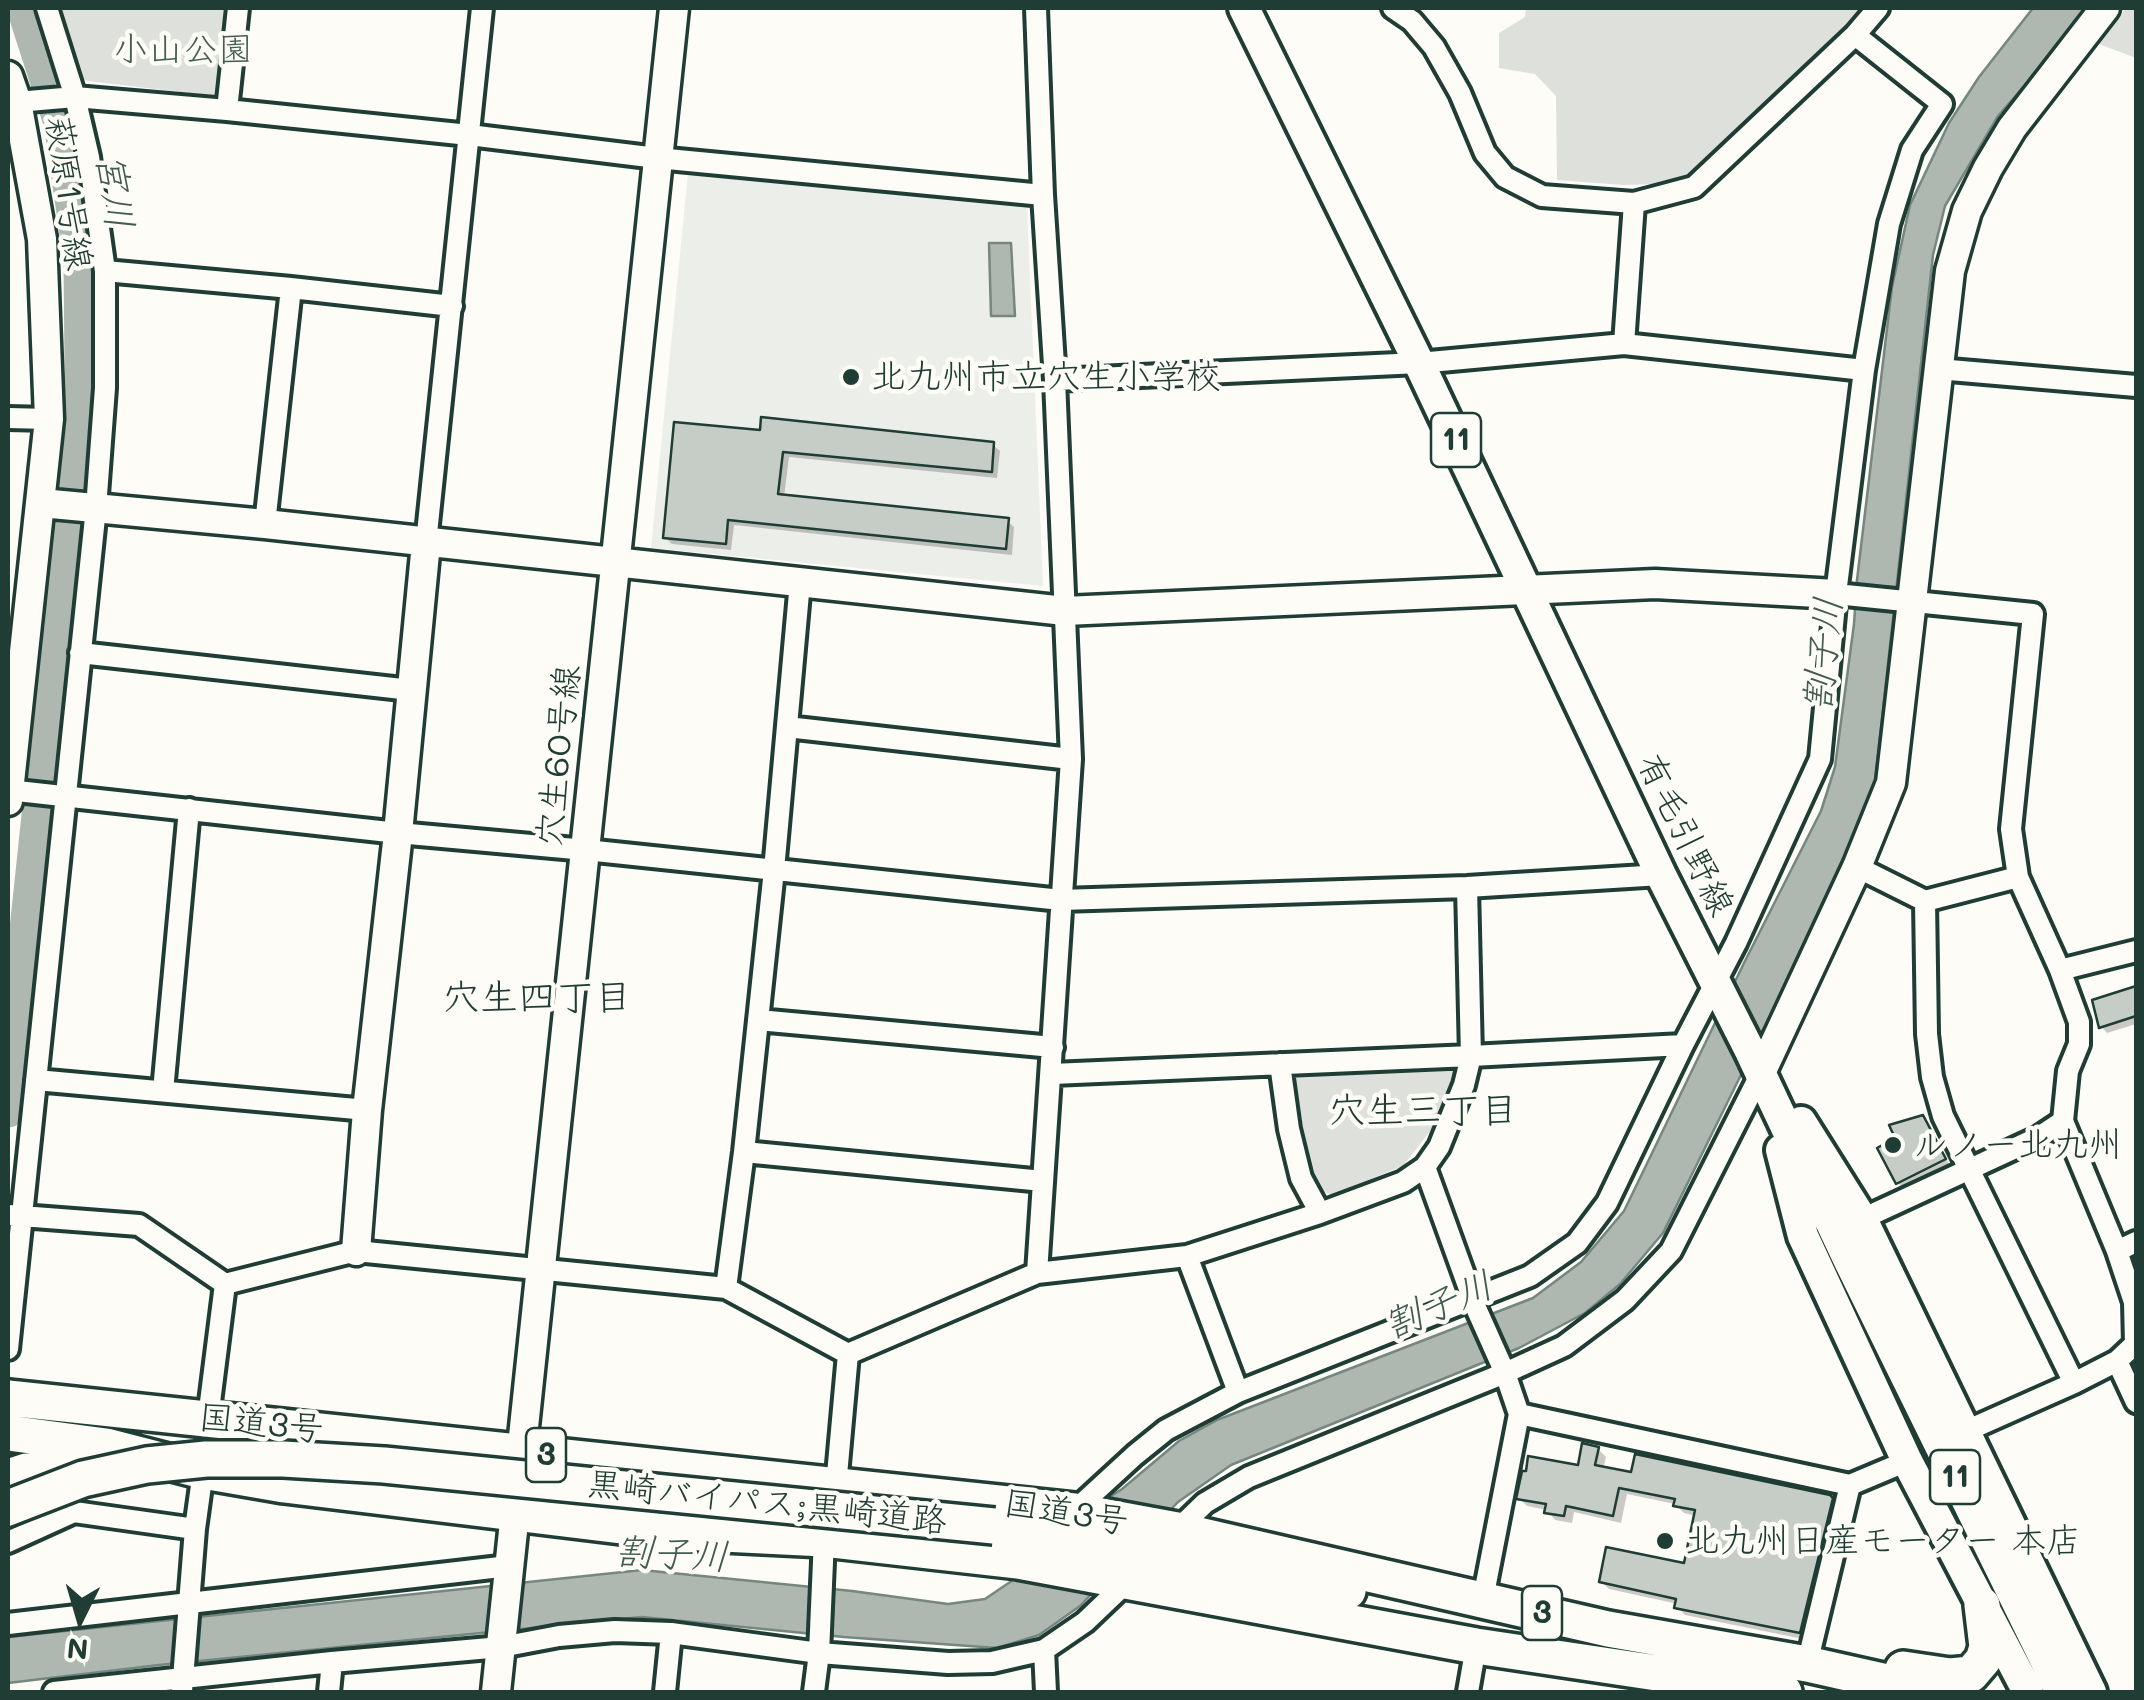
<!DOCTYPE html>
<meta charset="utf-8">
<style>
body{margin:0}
#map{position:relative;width:2144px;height:1700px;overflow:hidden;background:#fdfcf7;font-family:Mali,sans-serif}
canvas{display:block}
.frame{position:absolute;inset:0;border:10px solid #1f3d34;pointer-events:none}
.north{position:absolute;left:30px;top:1570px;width:100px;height:100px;-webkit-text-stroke:8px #fdfcf7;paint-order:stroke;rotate:185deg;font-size:28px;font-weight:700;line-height:40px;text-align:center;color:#1f3d34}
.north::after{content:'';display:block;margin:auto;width:35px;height:45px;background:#1f3d34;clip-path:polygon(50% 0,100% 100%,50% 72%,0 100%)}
</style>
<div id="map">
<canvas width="2144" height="1700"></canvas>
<div class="frame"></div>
<div class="north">N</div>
</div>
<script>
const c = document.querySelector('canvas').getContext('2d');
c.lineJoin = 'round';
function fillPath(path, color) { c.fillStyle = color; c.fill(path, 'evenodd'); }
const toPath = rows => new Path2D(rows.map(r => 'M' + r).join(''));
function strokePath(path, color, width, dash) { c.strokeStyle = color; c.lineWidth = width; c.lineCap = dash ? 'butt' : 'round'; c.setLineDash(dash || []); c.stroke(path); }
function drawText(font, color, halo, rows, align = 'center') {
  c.font = font + ' Mali,"Klee One",sans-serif'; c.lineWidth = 9; c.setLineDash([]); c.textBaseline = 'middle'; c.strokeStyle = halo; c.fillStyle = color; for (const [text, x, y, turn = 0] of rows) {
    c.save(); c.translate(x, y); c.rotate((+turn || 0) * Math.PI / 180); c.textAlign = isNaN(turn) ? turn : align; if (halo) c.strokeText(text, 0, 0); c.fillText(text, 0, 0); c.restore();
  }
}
const built = toPath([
 [688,173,1027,207,1043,586,651,548]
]);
const green = toPath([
 [56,8,231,8,223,89,214,96,88,81,80,78],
 [1526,8,1870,8,1690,183,1623,185,1557,180,1556,96,1535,74,1499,68,1499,33,1525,17],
 [2126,8,2136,8,2136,58,2099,44],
 [1449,1066,1455,1074,1431,1130,1403,1166,1331,1195,1320,1190,1302,1152,1290,1081,1298,1073]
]);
const water = toPath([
 [2033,8,2092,8,1998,116,1945,206,1933,255,1875,782,1857,832,1771,1014,1663,1233,1620,1284,1585,1313,1519,1348,1231,1465,1178,1502,1080,1606,1039,1635,997,1648,844,1637,642,1617,159,1665,8,1683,8,1637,642,1570,852,1591,948,1604,985,1599,1016,1578,1085,1513,1122,1489,1179,1441,1217,1420,1533,1298,1581,1262,1624,1211,1744,963,1821,811,1835,767,1854,624,1857,580,1892,287,1910,205,1949,123,1979,77,2033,8],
 [989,243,1011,243,1015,316,991,316,989,243]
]);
const shadow = toPath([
 [762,433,993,445,1000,451,997,478,789,457,784,497,1007,521,1014,527,1012,555,734,525,731,550,672,544,665,537],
 [2136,988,2136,1024,2107,1033,2101,1026,2095,1001],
 [1923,1117,1929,1124,1950,1166,1904,1189,1898,1183,1898,1139],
 [1598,1449,1606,1457,1603,1469,1829,1497,1840,1508,1808,1640,1685,1615,1677,1607,1678,1604,1609,1589,1601,1581,1685,1566,1696,1516,1684,1513,1675,1504,1627,1494,1621,1523,1574,1512,1572,1523,1555,1520,1547,1510,1527,1506,1519,1498,1580,1467]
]);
const river = toPath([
 [8,1110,74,483,82,371,81,260,61,123,24,8]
]);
const building = toPath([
 [761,417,994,442,992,472,783,452,778,494,1009,518,1006,549,728,520,726,544,663,538,674,422,760,430,761,417],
 [2136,986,2136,1016,2099,1028,2092,1000,2136,986],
 [1923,1115,1946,1159,1896,1184,1877,1148,1895,1138,1889,1125,1923,1115],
 [1582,1443,1599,1447,1595,1465,1631,1472,1635,1454,1830,1495,1833,1498,1800,1633,1674,1608,1676,1599,1599,1582,1606,1547,1684,1563,1695,1510,1673,1506,1675,1499,1619,1488,1613,1516,1566,1506,1564,1516,1544,1513,1546,1504,1516,1499,1522,1471,1526,1471,1528,1456,1578,1465,1582,1443]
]);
const street = toPath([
 [1036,8,1043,195,1055,380,1071,759,1037,1273],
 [1393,8,1412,21,1434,47,1460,93,1485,153,1505,177,1542,196,1634,203,1694,187,1855,35,1878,8],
 [17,102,75,97,227,110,469,135,657,158,1043,195],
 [227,110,238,8],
 [105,271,291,288,452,306],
 [1624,344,1634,203],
 [1938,369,2136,386],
 [1055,380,1419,363,1624,344,1864,370],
 [8,418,49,419],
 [265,524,291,288],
 [426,543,482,8],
 [1836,594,2033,614,2011,829,2018,877,2060,970,2079,1022,2079,1044,2068,1071,2063,1121,2117,1251,2134,1302,2135,1344,2117,1361,2074,1383,1966,1431],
 [80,653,411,690],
 [787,727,1071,759],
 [8,790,398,833,586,850,1061,900,1467,887,1661,875],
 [1857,867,1925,901,2018,877],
 [1925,901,1927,1034,1932,1077,1943,1116,2074,1383],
 [2060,970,2136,951],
 [758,1020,1053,1047],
 [1280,1064,1289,1129,1301,1178,1320,1213],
 [1052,1074,1471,1056,1683,1045],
 [36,1080,367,1110],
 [163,1091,189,809],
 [744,1152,1043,1181],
 [1425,1167,1476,1308,1505,1373,1519,1414,1483,1599],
 [8,1215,139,1225,225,1284,356,1251,726,1288,848,1354,1037,1273,1187,1256,1320,1213,1403,1182,1425,1167,1439,1147,1464,1085,1471,1056,1467,887],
 [1862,1219,2039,1137,2063,1121],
 [2117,1251,2136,1242],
 [1187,1256,1238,1392],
 [726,1288,744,1152,774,870,800,582],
 [8,1349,96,508,105,388,105,271,89,157,75,97,47,8],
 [2117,1361,2136,1402],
 [1519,1414,1850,1485,1907,1461],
 [208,1418,225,1284],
 [836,1486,848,1354],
 [1074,1511,1135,1455,1166,1430,1238,1392,1530,1276,1577,1243,1607,1203,1683,1045,1736,943,1820,759,1836,594,1864,370,1889,224,1912,150,1942,104,1855,35],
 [1177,1530,1205,1503,1249,1477,1505,1373,1564,1346,1625,1300,1671,1251,1760,1075],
 [8,1542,74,1512,195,1529],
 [8,1624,509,1566],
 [1044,1650,1046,1692],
 [1807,1664,1850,1485],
 [182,1691,195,1529,203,1471],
 [54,1692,332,1662,501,1647,559,1636,615,1631,671,1633,819,1653,948,1663,992,1662,1044,1650,1085,1622,1127,1582],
 [329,1692,332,1662],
 [665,1692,671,1633],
 [814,1692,819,1653,824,1539],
 [1468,1692,1476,1646]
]);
const secondary = toPath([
 [8,76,17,102,42,239,49,419,8,801],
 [41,503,265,524,1065,611,1655,584,1836,594],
 [1760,1075,1857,867,1891,783,1950,271,1967,211,1988,168,2012,128,2105,8],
 [356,1251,367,1110,398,833,426,543],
 [496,1692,674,8]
]);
const primary = toPath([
 [1244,8,1419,363,1661,875,1750,1051,1849,1261,2061,1692],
 [1801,1122,1862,1219,2091,1692],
 [1781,1150,1803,1236,1907,1461,2028,1692]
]);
const highway = toPath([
 [8,1398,1074,1511,1177,1530,1608,1629,1807,1664,1932,1692],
 [8,1433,106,1446,203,1471,284,1485,662,1531,824,1539,1018,1561,1476,1646,1784,1692],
 [8,1477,26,1471,102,1471],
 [994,1526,1159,1553,1299,1583,1348,1591],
 [1903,1669,1950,1676,1971,1674,1983,1660,1987,1647,1982,1605]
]);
const highwayBridge = toPath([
 [8,1508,83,1479,147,1465,206,1459,283,1459,384,1465,994,1526]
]);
const markers = [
 [851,377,10,"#1f3d34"],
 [1893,1145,10,"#1f3d34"],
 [1665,1541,10,"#1f3d34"]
];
const shields = [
 [1456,440,50],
 [546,1455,40],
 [1955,1477,50],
 [1542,1613,40]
];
const shieldNames = [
 ["11",1456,440],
 ["3",546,1455],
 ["11",1955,1477],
 ["3",1542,1613]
];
const parkNames = [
 ["小山公園",183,50]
];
const streetNames = [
 ["萩原1号線",68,193,82],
 ["穴生60号線",559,756,-84],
 ["有毛引野線",1685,835,64],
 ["国道3号",261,1424,6],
 ["黒崎バイパス;黒崎道路",767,1503,6],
 ["国道3号",1066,1513,9]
];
const poiNames = [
 ["北九州市立穴生小学校",871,377],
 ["ルノー北九州",1913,1145],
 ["北九州日産モーター 本店",1685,1541]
];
const waterNames = [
 ["宮川",114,191,82],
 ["割子川",1824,654,-84],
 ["割子川",1439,1306,-23],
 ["割子川",672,1555,3]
];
const neighbourhoodNames = [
 ["穴生四丁目",537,998],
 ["穴生三丁目",1423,1111]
];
fillPath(built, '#eceee9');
fillPath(green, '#dde0db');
fillPath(water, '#aeb8b1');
strokePath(water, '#75877f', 2.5);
fillPath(shadow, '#0003');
strokePath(river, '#aeb8b1', 35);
fillPath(building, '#c6cdc7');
strokePath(building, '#1f3d34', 2.5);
strokePath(street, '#1f3d34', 28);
strokePath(secondary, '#1f3d34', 35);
strokePath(primary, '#1f3d34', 38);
strokePath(highway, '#1f3d34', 42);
strokePath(street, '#fdfcf7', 20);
strokePath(secondary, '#fdfcf7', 28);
strokePath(primary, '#fdfcf7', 30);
strokePath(highway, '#fdfcf7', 35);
strokePath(highwayBridge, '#1f3d34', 42, []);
strokePath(highwayBridge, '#fdfcf7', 35);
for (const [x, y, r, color] of markers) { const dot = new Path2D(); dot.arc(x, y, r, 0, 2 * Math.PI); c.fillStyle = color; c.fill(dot); strokePath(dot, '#fdfcf7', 4); }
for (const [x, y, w] of shields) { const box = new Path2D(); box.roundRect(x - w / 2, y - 27, w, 54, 8); c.fillStyle = '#fdfcf7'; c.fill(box); strokePath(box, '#1f3d34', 2.5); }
drawText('bold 32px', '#1f3d34', null, shieldNames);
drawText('35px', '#455e55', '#fdfcf7', parkNames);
drawText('35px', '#1f3d34', '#fdfcf7', streetNames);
drawText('35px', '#1f3d34', '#fdfcf7', poiNames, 'left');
drawText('italic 38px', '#435c53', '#fdfcf7', waterNames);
drawText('38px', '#1f3d34', '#fdfcf7', neighbourhoodNames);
</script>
